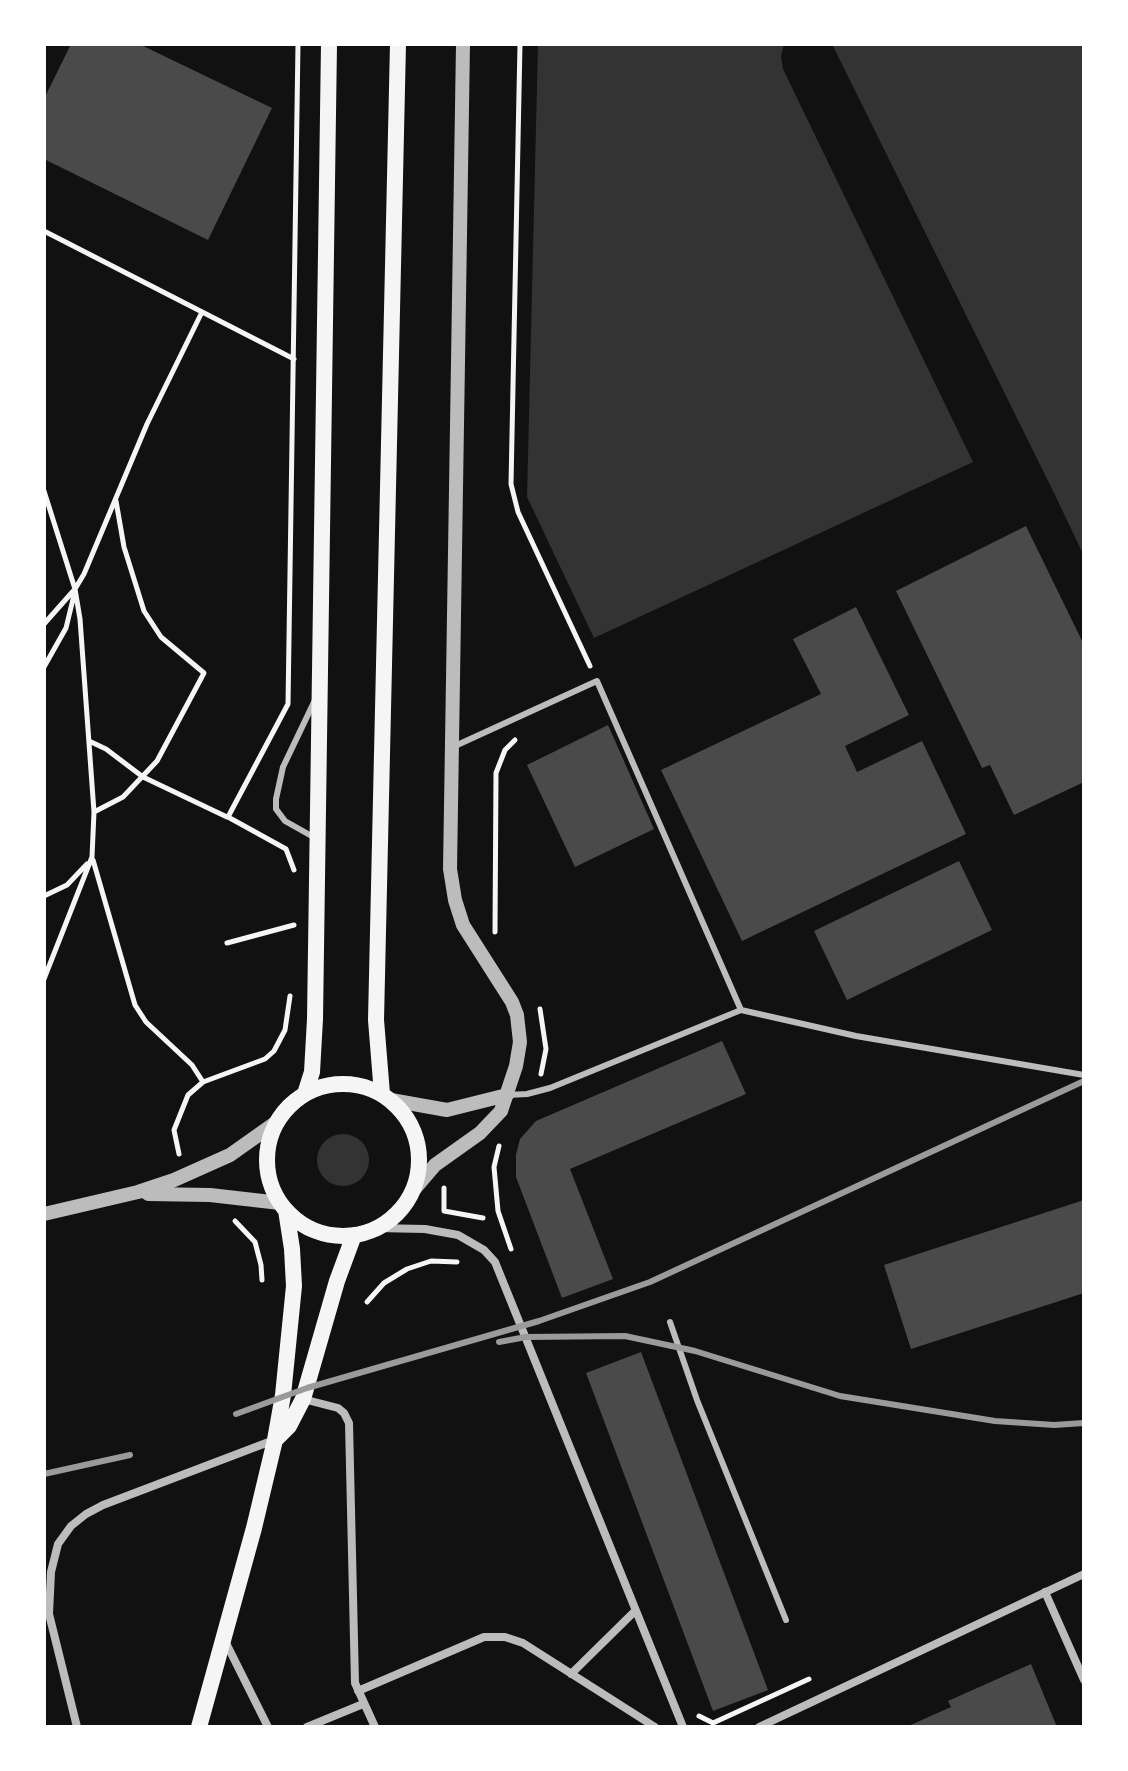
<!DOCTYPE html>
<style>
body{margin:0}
#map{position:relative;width:1128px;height:1771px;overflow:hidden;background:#111;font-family:"Work Sans",sans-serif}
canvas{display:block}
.frame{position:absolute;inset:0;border:46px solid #fff;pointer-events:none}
</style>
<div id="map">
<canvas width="1128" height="1771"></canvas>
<div class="frame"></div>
</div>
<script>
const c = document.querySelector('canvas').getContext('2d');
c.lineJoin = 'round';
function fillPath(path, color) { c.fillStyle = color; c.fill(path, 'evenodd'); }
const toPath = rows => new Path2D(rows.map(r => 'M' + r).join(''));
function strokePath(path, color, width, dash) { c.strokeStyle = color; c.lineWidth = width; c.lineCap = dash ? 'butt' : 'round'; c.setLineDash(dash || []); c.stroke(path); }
const water = toPath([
 [538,44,784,44,781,56,783,69,973,462,594,638,527,497],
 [832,44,1084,44,1084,556,1054,493],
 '317 1160a26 26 0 1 1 52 0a26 26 0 1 1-52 0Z'
]);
const building = toPath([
 [71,44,139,44,272,108,208,240,44,159,44,99],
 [1026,526,1084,645,1084,782,1014,815,990,765,982,768,896,591],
 [856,607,909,715,845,746,857,772,922,741,966,834,742,941,661,770,821,694,793,639],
 [608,725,654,829,575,867,527,765],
 [959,861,992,930,847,1000,814,931],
 [722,1041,746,1094,570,1169,613,1279,562,1298,516,1177,516,1155,520,1139,536,1121],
 [1084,1200,1084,1293,911,1349,884,1265],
 [641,1352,768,1690,713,1711,586,1373],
 [1031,1664,1057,1727,906,1727,951,1707,948,1701]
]);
const path = toPath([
 [520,44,511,484,518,512,590,666],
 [44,231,294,359],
 [44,491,75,589,80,619,94,812,92,857,44,979],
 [44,624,75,589,84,574,147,424,202,312],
 [44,667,66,628,74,595],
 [89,741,106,749,143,777,227,817],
 [94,812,123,797,157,761,204,673,161,637,144,611,124,547,116,501],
 [93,860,135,1005,146,1022,192,1065,203,1082],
 [294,870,286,849,228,817,288,704,298,44],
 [44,896,67,885,87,864],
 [495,932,496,773,505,750,515,740],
 [227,943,294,925],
 [540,1009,546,1049,541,1074],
 [499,1146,494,1167,498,1211,511,1249],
 [179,1154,174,1130,188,1095,203,1082,265,1059,274,1051,285,1030,290,996],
 [444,1188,444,1211,483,1218],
 [235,1221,255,1242,261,1265,262,1280],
 [367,1302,384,1283,407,1269,431,1261,457,1262],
 [699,1716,713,1723,809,1679]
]);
const service = toPath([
 [315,700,283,767,276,799,276,809,285,821,317,839],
 [455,746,597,681,741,1010,550,1088,527,1094,507,1095],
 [741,1010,856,1036,1084,1075],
 [670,1322,697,1400,786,1620]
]);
const minor = toPath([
 [376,1228,425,1229,458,1235,484,1250,495,1262,683,1727],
 [303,1399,338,1408,344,1413,349,1423,355,1683,375,1727],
 [1045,1592,1084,1680],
 [224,1639,268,1727],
 [571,1674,635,1611],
 [358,1691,484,1637,505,1637,523,1643,655,1727],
 [77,1727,49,1614,51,1572,58,1544,71,1526,86,1514,103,1505,274,1440],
 [307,1727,363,1704],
 [759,1727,1084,1574]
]);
const tertiary = toPath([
 [391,1100,447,1110,507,1095],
 [412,1192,435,1165,480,1133,501,1111,516,1066,520,1042,517,1015,512,1002,463,925,455,900,450,869,463,44],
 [148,1194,210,1195,280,1203],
 [44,1214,138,1192,174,1180,230,1155,278,1121]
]);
const secondary = toPath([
 '267 1160a76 76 0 1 1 152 0a76 76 0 1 1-152 0Z',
 [305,1094,312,1072,315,1019,329,44],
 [382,1094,376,1020,398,44],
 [276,1439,289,1426,303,1399,337,1281,354,1235],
 [199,1727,254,1528,275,1440,283,1395,294,1286,292,1249,286,1210]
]);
const rail = toPath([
 [499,1342,526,1337,625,1336,695,1351,840,1396,995,1421,1054,1425,1084,1423],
 [236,1414,307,1388,539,1321,650,1282,1084,1081],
 [44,1474,130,1455]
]);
fillPath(water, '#333');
fillPath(building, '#4a4a4a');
strokePath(path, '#f5f5f5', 5);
strokePath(service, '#bcbcbc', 6);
strokePath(minor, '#bcbcbc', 8);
strokePath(tertiary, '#bcbcbc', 14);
strokePath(secondary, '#f5f5f5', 16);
strokePath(rail, '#9a9a9a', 6);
</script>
